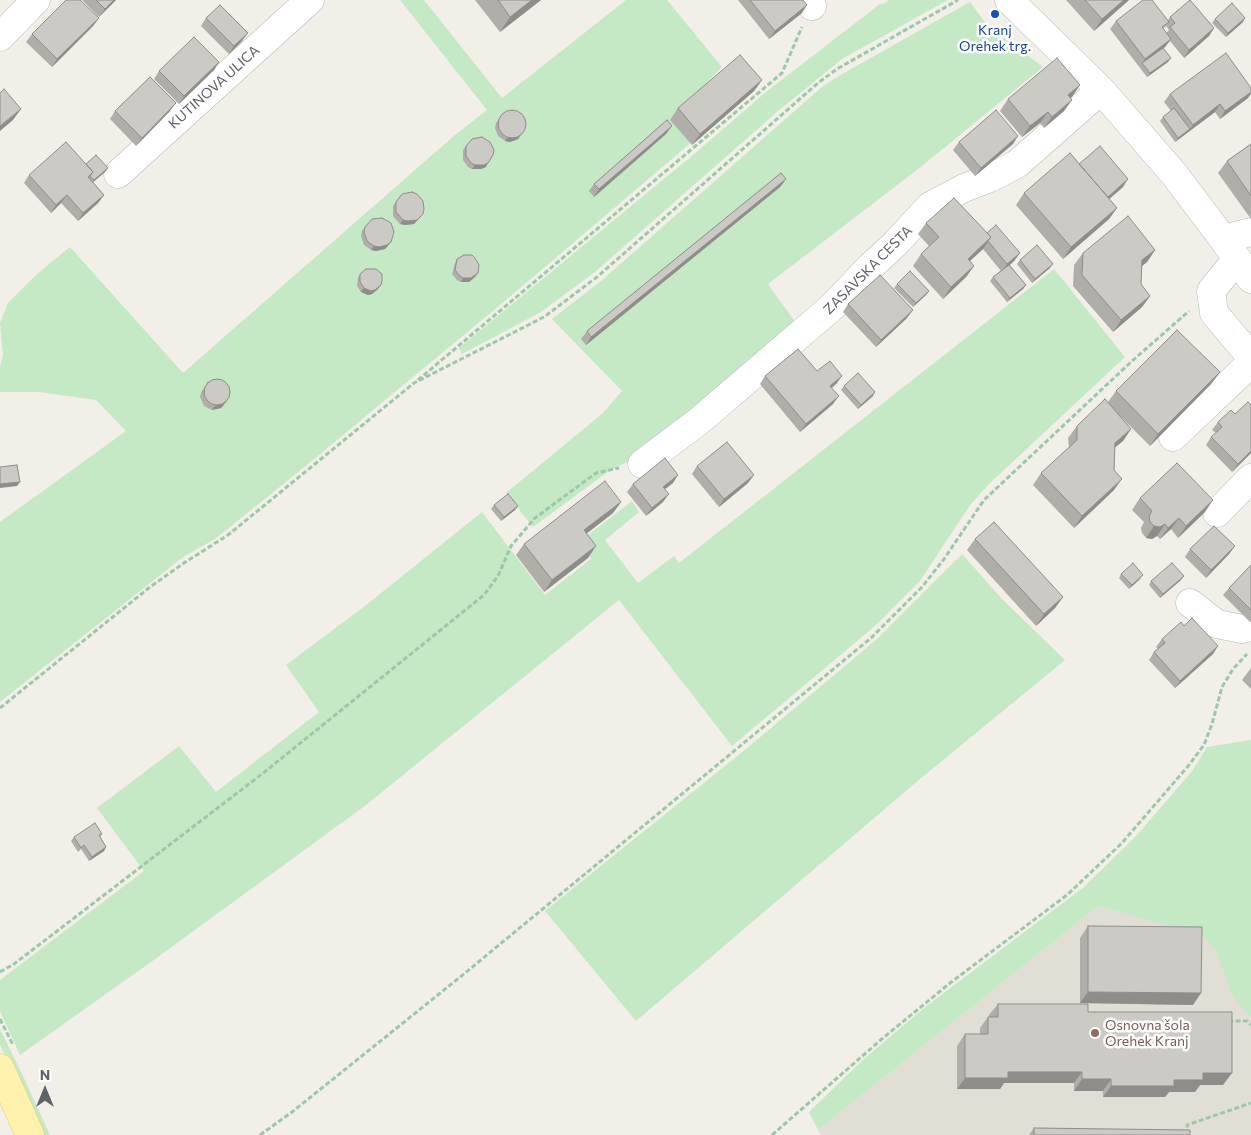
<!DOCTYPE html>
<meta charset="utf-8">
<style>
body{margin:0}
#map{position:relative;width:1251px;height:1135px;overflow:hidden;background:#f1efe8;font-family:Commissioner,sans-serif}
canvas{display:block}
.north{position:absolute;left:20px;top:1065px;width:50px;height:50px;-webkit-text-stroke:4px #fff;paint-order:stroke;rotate:0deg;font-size:14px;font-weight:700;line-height:20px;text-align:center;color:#5f6368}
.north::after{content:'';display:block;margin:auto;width:18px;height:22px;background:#5f6368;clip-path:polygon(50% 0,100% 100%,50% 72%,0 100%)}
</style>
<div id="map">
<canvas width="1251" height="1135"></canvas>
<div class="north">N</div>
</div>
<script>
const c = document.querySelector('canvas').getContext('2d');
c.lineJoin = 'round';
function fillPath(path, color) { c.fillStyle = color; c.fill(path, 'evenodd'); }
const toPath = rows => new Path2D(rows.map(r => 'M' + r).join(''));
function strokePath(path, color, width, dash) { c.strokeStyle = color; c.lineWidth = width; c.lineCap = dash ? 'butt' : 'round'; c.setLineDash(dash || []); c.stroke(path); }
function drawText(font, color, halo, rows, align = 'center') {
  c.font = font + ' Commissioner,sans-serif'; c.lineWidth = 5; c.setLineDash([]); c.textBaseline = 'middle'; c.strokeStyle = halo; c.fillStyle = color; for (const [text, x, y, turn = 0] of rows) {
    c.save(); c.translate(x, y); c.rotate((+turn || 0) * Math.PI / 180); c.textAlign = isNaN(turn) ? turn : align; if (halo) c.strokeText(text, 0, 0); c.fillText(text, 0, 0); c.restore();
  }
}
const education = toPath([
 [1098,906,1203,934,1251,936,1251,1135,821,1135,818,1130]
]);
const green = toPath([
 [400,0,424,0,502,98,626,0,667,0,722,67,690,100,713,124,506,300,302,469,215,539,183,557,0,702,0,522,126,431,96,400,39,392,0,392,0,367,3,355,0,323,8,303,36,275,70,247,183,373,455,135,487,110],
 [889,0,948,0,842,59,778,111,595,272,541,312,462,354,459,348,699,150,766,92,880,4,885,3],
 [970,2,984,21,1009,42,1043,67,922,166,768,284,796,323,660,446,609,471,533,527,506,493,603,413,622,391,552,319,601,281,823,86,837,77],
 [1054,269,1125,357,989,484,970,505,920,581,875,626,732,746,619,600,366,805,158,957,20,1055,0,1011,0,980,144,871,97,808,179,746,216,792,319,712,286,665,365,606,482,512,545,595,591,559,579,542,632,501,639,512,605,540,638,583,674,556,679,563],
 [962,554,1003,600,1065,660,920,779,636,1021,545,911,746,749,877,639],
 [1251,740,1251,1017,1232,995,1216,951,1203,935,1098,906,818,1130,809,1112,864,1059,924,1008,1084,887,1138,834,1193,770,1207,747],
 [0,1029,24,1078,50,1135,42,1135,0,1045]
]);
const path = toPath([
 [418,380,782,73,802,27],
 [0,708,150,587,184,563,228,535,414,383,544,317,597,277,818,83,837,69,958,0],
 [0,972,14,964,262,774,484,595,498,576,511,546,535,518,596,473,619,468],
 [0,1019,13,1045],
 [1228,1021,1247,1021,1251,1025],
 [260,1135,292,1112,459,978,871,638,922,587,944,559,984,500,1131,362,1189,311],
 [772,1135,883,1038,950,983,1067,895,1122,843,1189,765,1204,745,1212,724,1222,687,1233,669,1247,654],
 [1187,1135,1187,1125,1251,1103]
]);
const minor = toPath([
 [807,0,812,6],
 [1009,0,1101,90,1174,174,1223,239,1251,279],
 [0,37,36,0],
 [118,174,310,0],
 [1223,239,1251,232],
 [1237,259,1211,291,1214,313,1251,357],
 [1173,437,1251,363],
 [642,464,699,421,832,307,870,267,895,244,930,206,964,188,990,178,1017,164,1101,90],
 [1217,513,1251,478],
 [1190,603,1217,624,1242,629,1251,627]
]);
const major = toPath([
 [0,1068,30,1135]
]);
const wall = toPath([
 [82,0,116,0,99,17],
 [475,0,541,0,500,32],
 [738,0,803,0,802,13,769,39],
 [1066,0,1129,0,1094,31],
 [1170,17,1214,28,1209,36,1184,58,1170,41,1163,49,1168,62,1147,77,1110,29,1116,21,1168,20],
 [1166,26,1169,30,1166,33,1163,29],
 [99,18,93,26,52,67,26,42,32,34],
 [206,18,242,41,229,54,201,26],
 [1215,19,1243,22,1226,37,1212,23],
 [219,62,214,70,179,104,154,79,159,71],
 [762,80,754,91,692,145,670,120,678,108],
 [1080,85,1070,98,1064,111,1044,128,1040,123,1022,137,1000,111,1008,99],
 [1170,94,1248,98,1220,119,1215,112,1175,142,1160,121,1163,117,1171,111,1164,102],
 [115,111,170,111,136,146,110,119],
 [504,112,518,139,510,142,505,141,498,136,495,128,496,123],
 [666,134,594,197,589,191,594,184],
 [959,142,1013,144,975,176,953,150],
 [1251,144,1251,219,1218,173,1227,161],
 [466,146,486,167,481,169,472,169,468,167,463,160,463,150],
 [86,164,108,168,105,172,93,182,104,195,98,203,78,221,61,203,51,213,24,183,29,175],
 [1079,164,1123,187,1109,199,1117,208,1109,219,1063,259,1016,205,1024,193],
 [786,179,780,187,586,345,581,339,587,331],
 [402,194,423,214,414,224,405,225,400,224,393,216,393,206],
 [926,223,987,233,1020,253,1014,261,1010,265,1026,285,1023,289,1007,302,990,281,993,277,1001,271,983,249,970,261,974,266,966,277,943,299,913,266,921,254,929,246,918,234],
 [365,227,388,246,385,249,376,251,371,250,364,245,361,236,362,231],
 [1155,250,1147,262,1142,266,1141,284,1150,296,1142,307,1113,332,1073,286,1074,265,1083,253],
 [457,259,475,277,469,282,461,282,457,280,452,274,455,263],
 [1020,260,1050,268,1032,283,1017,264],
 [360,274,378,289,372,294,368,295,361,292,357,286,358,278],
 [897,284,929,291,926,295,913,307,894,288],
 [848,304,907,318,876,347,843,312],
 [817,371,837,383,832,388,833,404,800,432,760,384,765,376],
 [1220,372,1211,384,1150,446,1114,410,1131,429,1123,441,1115,447,1114,490,1074,528,1033,485,1041,473,1069,447,1068,438,1077,426,1108,402,1116,391],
 [208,381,224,405,221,408,212,410,204,406,200,397,201,393],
 [844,386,873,396,858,409,841,390],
 [1218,422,1251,453,1232,472,1206,445,1211,437,1216,433,1212,430],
 [697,466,748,483,719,507,692,474],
 [673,483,665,489,663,502,646,516,627,492,633,484],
 [1140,498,1205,512,1178,538,1171,529,1160,539,1157,536,1152,539,1146,538,1142,533,1141,528,1144,522,1132,510],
 [621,502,613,513,587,533,588,558,544,592,516,555,524,544],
 [494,505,518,506,515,510,501,521,491,509],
 [975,539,1063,597,1055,608,1036,626,967,550],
 [1235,546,1229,554,1206,578,1185,557,1190,549],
 [1251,565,1251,622,1250,622,1223,595,1229,588],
 [1121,574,1140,579,1129,589,1119,578],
 [1181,580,1160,598,1149,585,1151,581],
 [1162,639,1213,654,1175,688,1149,660,1154,652,1158,649,1156,647],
 [1251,668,1251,689,1242,680],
 [102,834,100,837,106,847,104,851,89,861,81,849,78,852,71,841,74,837],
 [1088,926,1193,1005,1080,1003,1080,938],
 [998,1004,1088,1012,1223,1085,1200,1085,1195,1092,1169,1092,1165,1097,1103,1097,1103,1091,1074,1091,1074,1083,1004,1083,1000,1089,957,1089,957,1046,965,1034,980,1034,980,1028,988,1017,989,1017,989,1015],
 [1034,1128,1190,1135,1029,1135]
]);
const shadedWall = toPath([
 [114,0,116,0,99,17,105,9],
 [532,0,541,0,500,32,510,17],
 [1124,0,1129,0,1094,31,1102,19],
 [807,5,802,13,769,39,775,31],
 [99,18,93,26,52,67,57,59],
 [1245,18,1243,22,1226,37,1228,33],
 [1214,28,1209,36,1184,58,1189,50],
 [248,33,242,41,229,54,234,46],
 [1171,39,1165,47,1143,64,1142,63,1145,59],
 [1171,58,1168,62,1147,77,1150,73],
 [219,62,214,70,179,104,184,96],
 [762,80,754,91,692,145,700,134],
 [1080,85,1072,97,1060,106,1068,95],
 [1251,92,1251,94,1248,98,1220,119,1225,111],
 [1072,100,1064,111,1044,128,1052,117],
 [176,103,170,111,136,146,142,138],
 [1220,104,1215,112,1175,142,1178,138,1190,129,1193,125],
 [21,109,13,120,0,131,0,126],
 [1048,112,1040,123,1022,137,1030,126],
 [672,126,666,134,594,197,599,189],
 [521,135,518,139,510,142,505,141,508,137],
 [1018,136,1013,144,975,176,981,168],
 [488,163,486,167,481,169,472,169,475,165],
 [108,168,105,172,91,184,94,180],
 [786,179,780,187,586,345,591,337],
 [1128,179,1123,187,1099,208,1104,200],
 [67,195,61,203,51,213,56,205],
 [104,195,98,203,78,221,83,213],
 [1117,208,1109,219,1063,259,1071,247],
 [423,214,414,224,405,225,400,224,403,220],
 [991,237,983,249,960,270,968,259],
 [391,242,385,249,376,251,371,250,374,246],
 [1155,250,1147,262,1134,272,1142,260],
 [1020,253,1014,261,1002,272,1007,264],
 [1053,264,1050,268,1032,283,1035,279],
 [974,266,966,277,943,299,951,287],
 [478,273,475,277,469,282,461,282,463,278],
 [381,285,378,289,372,294,368,295,361,292,364,288],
 [1026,285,1023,289,1007,302,1010,298],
 [929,291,926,295,913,307,916,303],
 [1150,296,1142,307,1113,332,1121,320],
 [913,310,907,318,876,347,881,340],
 [1220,372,1211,384,1150,446,1158,434],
 [842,376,837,383,824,394,830,386],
 [875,392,873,396,858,409,861,405],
 [839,396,833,404,800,432,806,424],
 [227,401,221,408,212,410,215,406],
 [1131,429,1123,441,1107,454,1115,443],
 [1251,451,1251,453,1232,472,1238,464],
 [678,475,673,483,657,495,663,487],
 [754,475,748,483,719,507,724,499],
 [1122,479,1114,490,1074,528,1082,516],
 [20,482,17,486,0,488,0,484],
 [669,494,663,502,646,516,652,508],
 [1213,500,1205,512,1178,538,1186,526],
 [621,502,613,513,576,542,584,530],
 [518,506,515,510,501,521,504,517],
 [1179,518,1171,529,1160,539,1168,528],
 [1165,524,1157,536,1152,539,1146,538,1154,526],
 [596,546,588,558,544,592,552,580],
 [1235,546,1229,554,1206,578,1211,570],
 [1143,575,1140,579,1129,589,1132,585],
 [1184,576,1181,580,1160,598,1163,594],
 [1063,597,1055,608,1036,626,1044,614],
 [1218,646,1213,654,1175,688,1180,681],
 [106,847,104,851,89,861,92,857],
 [1088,992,1201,993,1193,1005,1080,1003],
 [1008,1072,1082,1072,1074,1083,1004,1083,1000,1089,957,1089,965,1078],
 [1203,1073,1232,1073,1223,1085,1200,1085,1195,1092,1169,1092,1165,1097,1103,1097,1111,1086,1174,1080],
 [1082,1079,1111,1079,1103,1091,1074,1091]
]);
const building = toPath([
 [66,0,80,0,99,18,57,59,32,34,66,0],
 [96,0,114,0,105,9,96,0],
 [498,0,532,0,510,17,498,0],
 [750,0,803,0,807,5,775,31,750,0],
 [1085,0,1124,0,1102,19,1085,0],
 [1143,0,1152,0,1169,22,1162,27,1171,39,1145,59,1116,21,1143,0],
 [1190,0,1214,28,1189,50,1170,27,1175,23,1170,17,1190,0],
 [1232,3,1245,18,1228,33,1215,19,1232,3],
 [220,5,248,33,234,46,206,18,220,5],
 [194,37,219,62,184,96,159,71,194,37],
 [1163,48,1171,58,1150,73,1142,63,1163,48],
 [1226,53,1251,88,1251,92,1225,111,1220,104,1193,125,1170,94,1226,53],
 [740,55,762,80,700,134,678,108,740,55],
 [1057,58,1080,85,1068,95,1072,100,1052,117,1048,112,1030,126,1008,99,1057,58],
 [150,77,176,103,142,138,115,111,150,77],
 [4,89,21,109,0,126,0,93,4,89],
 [1174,108,1190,129,1178,138,1163,117,1174,108],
 [996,110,1018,136,981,168,959,142,996,110],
 '498 124a14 14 0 1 1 28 0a14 14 0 1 1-28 0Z',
 [667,120,672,126,599,189,594,184,667,120],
 [482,137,490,142,494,150,493,155,488,163,484,165,475,165,471,163,466,156,466,146,472,139,482,137],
 [66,142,93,172,88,177,104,195,83,213,67,195,56,205,29,175,66,142],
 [1251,144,1251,196,1227,161,1251,144],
 [1100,146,1128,179,1108,197,1079,164,1100,146],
 [1070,153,1117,208,1071,247,1024,193,1070,153],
 [96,155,108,168,94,180,90,176,93,172,86,164,96,155],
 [781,173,786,179,591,337,587,331,781,173],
 [412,192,417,194,423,201,424,209,423,214,417,220,408,221,403,220,396,212,396,202,402,194,412,192],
 [954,198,991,237,968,259,974,266,951,287,921,254,939,237,926,223,954,198],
 [1128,216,1155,250,1142,260,1141,284,1150,296,1121,320,1082,275,1083,253,1128,216],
 [382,218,391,223,394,232,391,242,387,245,379,247,374,246,367,241,364,232,365,227,372,219,382,218],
 [996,225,1020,253,1007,264,988,241,991,237,987,233,996,225],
 [1037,245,1053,264,1035,279,1020,260,1037,245],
 [464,255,472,255,475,258,479,265,478,273,471,278,463,278,460,276,455,270,457,259,464,255],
 [1009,265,1026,285,1010,298,993,277,1009,265],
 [366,269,376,269,382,274,382,281,381,285,375,290,371,291,364,288,360,282,360,274,366,269],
 [910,271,929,291,916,303,897,284,910,271],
 [880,275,913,310,881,340,848,304,880,275],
 [1177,330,1220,372,1158,434,1116,391,1177,330],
 [798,349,817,371,830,361,842,376,830,386,839,396,806,424,765,376,798,349],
 [858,373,875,392,861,405,844,386,858,373],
 '204 392a13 13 0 1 1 26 0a13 13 0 1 1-26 0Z',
 [1105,399,1131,429,1115,443,1114,470,1122,479,1082,516,1041,473,1077,440,1077,426,1105,399],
 [1248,402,1251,405,1251,451,1238,464,1211,437,1222,427,1218,422,1231,410,1235,414,1248,402],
 [727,442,754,475,724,499,697,466,727,442],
 [665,458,678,475,663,487,669,494,652,508,633,484,665,458],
 [1177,463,1213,500,1186,526,1179,518,1168,528,1165,524,1160,527,1154,526,1150,522,1149,516,1152,511,1140,498,1177,463],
 [17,465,20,482,0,484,0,467,17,465],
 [605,481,621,502,584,530,596,546,552,580,524,544,605,481],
 [508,494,518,506,504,517,494,505,508,494],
 [994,522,1063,597,1044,614,975,539,994,522],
 [1214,526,1235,546,1211,570,1190,549,1214,526],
 [1133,563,1143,575,1132,585,1121,574,1133,563],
 [1172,563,1184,576,1163,594,1151,581,1172,563],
 [1251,565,1251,610,1229,588,1251,565],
 [1192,618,1218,646,1180,681,1154,652,1165,643,1162,639,1181,622,1184,626,1192,618],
 [95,823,102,834,99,835,106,847,92,857,84,845,81,848,74,837,95,823],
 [1088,926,1202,927,1201,993,1088,992,1088,926],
 [998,1004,1088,1004,1088,1012,1232,1012,1232,1073,1203,1073,1203,1080,1174,1080,1174,1086,1111,1086,1111,1079,1082,1079,1082,1072,1008,1072,1008,1078,965,1078,965,1034,988,1034,988,1017,998,1017,998,1004],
 [1034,1128,1190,1130,1190,1135,1034,1135,1034,1128]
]);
const markers = [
 [995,14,5,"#1a4fb4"],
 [1095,1033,5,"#8d6e63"]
];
const transitNames = [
 ["Kranj",995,30],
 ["Orehek trg.",995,46]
];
const streetNames = [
 ["KUTINOVA ULICA",214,87,-42],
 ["ZASAVSKA CESTA",868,270,-45]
];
const educationNames = [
 ["Osnovna šola",1105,1025],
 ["Orehek Kranj",1105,1041]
];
fillPath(education, '#e1ded6');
fillPath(green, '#c5e8c5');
strokePath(minor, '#b5b8bc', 29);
strokePath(major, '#f2c960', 29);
strokePath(path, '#9cc7a9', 3, [5, 2.5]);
strokePath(minor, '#fff', 28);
strokePath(major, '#fff2af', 28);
fillPath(wall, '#afaea9');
fillPath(shadedWall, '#8f8d8a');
fillPath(building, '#cccac5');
strokePath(building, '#8f8d8a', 1);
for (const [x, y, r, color] of markers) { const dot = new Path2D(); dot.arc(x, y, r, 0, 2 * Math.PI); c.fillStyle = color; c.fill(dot); strokePath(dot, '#fff', 2); }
drawText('14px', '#164399', '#fff', transitNames);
drawText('14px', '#5f6368', '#fff', streetNames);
drawText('14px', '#785e54', '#fff', educationNames, 'left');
</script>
